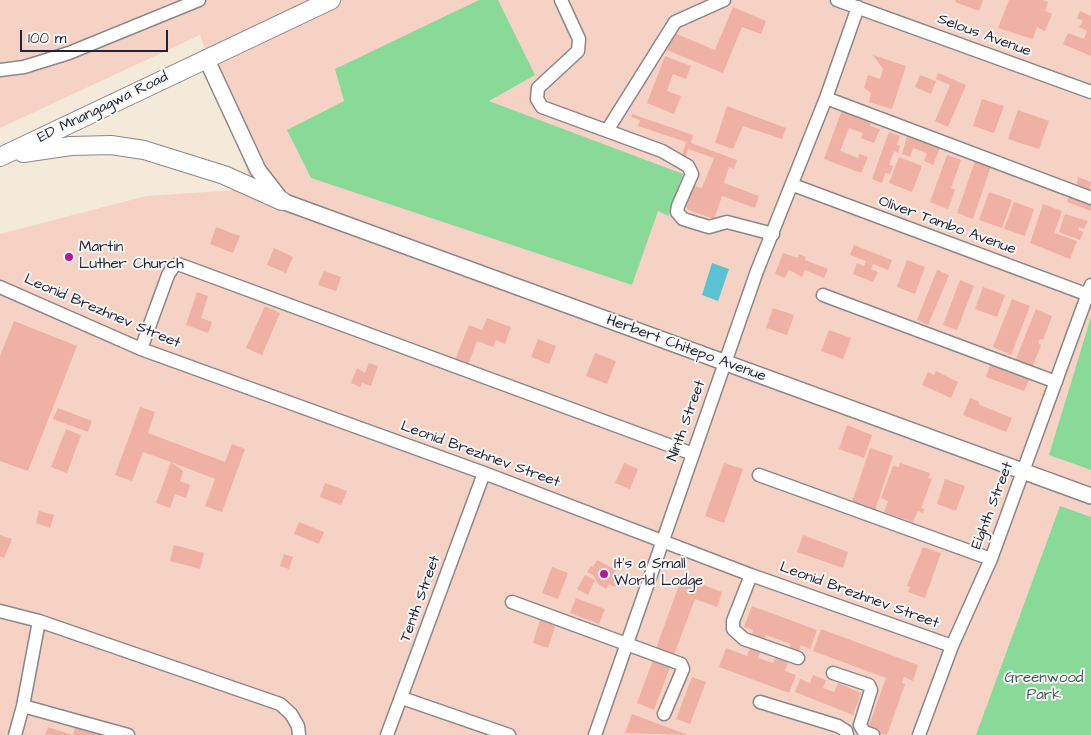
<!DOCTYPE html>
<style>
body{margin:0}
#map{position:relative;width:1091px;height:735px;overflow:hidden;background:#f4eada;font-family:"Architects Daughter",sans-serif}
canvas{display:block}
.scale{position:absolute;left:20px;top:30px;width:148px;height:22px;box-sizing:border-box;border:2px solid #22223b;border-top:0;padding-left:6px;font-size:15px;line-height:18px;white-space:nowrap;color:#22223b;-webkit-text-stroke:4px #f6f6f2;paint-order:stroke}
</style>
<div id="map">
<canvas width="1091" height="735"></canvas>
<div class="scale">100 m</div>
</div>
<script>
const c = document.querySelector('canvas').getContext('2d');
c.lineJoin = 'round';
function fillPath(path, color) { c.fillStyle = color; c.fill(path, 'evenodd'); }
const toPath = rows => new Path2D(rows.map(r => 'M' + r).join(''));
function strokePath(path, color, width, dash) { c.strokeStyle = color; c.lineWidth = width; c.lineCap = dash ? 'butt' : 'round'; c.setLineDash(dash || []); c.stroke(path); }
function drawText(font, color, halo, rows, align = 'center') {
  c.font = font + ' "Architects Daughter",sans-serif'; c.lineWidth = 4; c.setLineDash([]); c.textBaseline = 'middle'; c.strokeStyle = halo; c.fillStyle = color; for (const [text, x, y, turn = 0] of rows) {
    c.save(); c.translate(x, y); c.rotate((+turn || 0) * Math.PI / 180); c.textAlign = isNaN(turn) ? turn : align; if (halo) c.strokeText(text, 0, 0); c.fillText(text, 0, 0); c.restore();
  }
}
const built = toPath([
 [0,0,1091,0,1091,735,0,735,0,234,146,196,253,189,200,35,0,128]
]);
const green = toPath([
 [479,0,498,0,535,75,489,101,683,174,668,216,658,211,632,285,311,178,287,130,344,101,335,69],
 [1091,317,1091,470,1049,455],
 [1060,506,1091,517,1091,735,976,735]
]);
const water = toPath([
 [712,263,729,269,718,301,702,295]
]);
const building = toPath([
 [956,0,983,0,979,11,955,2],
 [1009,0,1042,0,1048,2,1045,11,1052,14,1045,31,1037,27,1033,39,998,28],
 [733,7,766,21,761,34,742,27,723,73,667,50,674,33,715,50],
 [1080,11,1091,16,1091,56,1063,44,1068,33,1084,39,1087,31,1079,27,1083,21,1077,18],
 [873,55,906,66,892,109,869,102,871,93,864,88,868,75,880,79,883,69],
 [665,56,691,66,686,79,673,74,667,91,681,96,674,114,647,103],
 [938,73,966,85,948,127,935,121,950,85,936,79],
 [920,75,936,81,931,94,915,87],
 [982,99,1004,106,994,133,973,126],
 [727,106,786,128,782,139,743,126,733,149,715,143],
 [843,107,871,121,870,126,880,129,874,143,861,138,863,133,849,128,840,151,858,158,859,154,868,157,861,173,824,159],
 [1018,110,1049,121,1039,149,1008,139],
 [632,114,693,135,691,143,737,160,734,169,729,167,724,183,759,196,755,208,722,196,714,219,688,210,685,203,692,185,702,188,714,158,688,149,686,156,682,155,686,142,638,126,640,120,631,117],
 [889,132,900,136,897,145,900,146,898,153,894,151,889,165,893,166,890,174,885,173,882,183,872,179],
 [907,136,940,148,933,165,924,161,927,153,913,148,910,157,902,154],
 [947,155,961,160,951,188,955,190,948,209,930,202],
 [899,157,922,166,912,192,889,183],
 [975,161,991,166,973,219,957,213],
 [1078,177,1091,182,1089,194,1076,189],
 [989,192,1012,200,1002,228,979,220],
 [1070,193,1091,201,1091,211,1067,202],
 [1014,202,1034,209,1025,236,1004,229],
 [1043,204,1062,211,1054,233,1077,241,1070,259,1030,243],
 [1065,214,1088,221,1084,229,1079,227,1078,230,1083,232,1080,240,1059,232],
 [216,227,240,236,233,253,210,244],
 [854,245,892,260,888,270,873,264,871,269,878,272,873,282,853,274,857,263,864,266,866,261,850,255],
 [274,248,293,257,286,273,267,265],
 [783,253,798,258,799,254,806,257,805,260,828,269,824,278,805,270,802,277,789,270,785,278,775,274],
 [907,260,925,267,915,294,897,287],
 [937,270,949,275,928,325,917,320],
 [324,271,341,277,336,291,318,285],
 [960,280,974,286,957,330,943,325],
 [983,287,1005,295,997,317,975,309],
 [197,292,208,296,201,318,212,322,208,333,186,325],
 [1012,299,1030,306,1011,355,993,347],
 [265,306,280,313,262,355,246,348],
 [773,308,794,315,787,335,766,328],
 [1036,309,1052,316,1043,340,1040,339,1038,343,1041,345,1032,368,1015,361],
 [487,318,511,327,505,344,496,340,493,347,477,341,468,365,455,360,469,325,482,330],
 [14,321,77,346,28,471,0,461,0,356],
 [829,330,851,338,843,359,821,351],
 [538,339,556,346,549,364,531,357],
 [595,353,616,361,607,384,586,376],
 [369,363,378,366,371,386,362,383,360,387,351,383,357,368,365,373],
 [990,365,1029,379,1024,391,986,377],
 [936,371,958,382,951,398,922,385,928,372,934,375],
 [970,398,978,401,980,405,1012,418,1006,432,963,415],
 [140,407,155,412,148,433,225,462,232,444,245,449,222,512,205,506,215,479,171,462,183,471,180,481,190,485,186,498,175,494,170,508,156,503,171,462,143,452,132,481,115,475],
 [58,408,92,421,88,432,53,419],
 [847,425,872,435,864,458,839,449],
 [66,429,81,435,67,473,51,467],
 [870,448,893,456,875,510,852,502],
 [624,463,638,469,630,489,615,483],
 [724,463,743,469,724,523,705,516],
 [900,463,930,473,928,478,932,479,921,508,924,509,923,513,918,511,913,522,884,512,888,501,881,498,893,466,899,467],
 [945,479,965,486,956,511,937,504],
 [325,483,347,491,341,505,320,497],
 [39,511,54,515,50,528,36,523],
 [299,522,324,532,319,544,294,534],
 [0,535,12,539,4,558,0,556],
 [803,535,848,552,843,568,797,552],
 [174,545,204,553,200,569,170,561],
 [923,547,941,553,925,598,908,592,910,587,907,586],
 [284,554,293,557,289,569,280,566],
 [597,560,616,570,614,573,620,576,615,587,609,584,606,589,598,584,593,575,587,572,591,566,593,567],
 [552,567,568,573,558,599,542,593],
 [585,575,595,580,588,595,577,589],
 [682,577,722,592,717,607,695,599,673,657,655,651],
 [576,598,605,609,599,624,570,613],
 [752,606,817,630,810,649,801,645,797,656,787,652,791,644,766,635,763,644,750,639,753,630,744,627],
 [540,620,555,626,548,648,533,643],
 [821,629,918,665,913,681,904,677,902,683,905,684,887,735,867,731,886,678,813,651],
 [751,644,762,648,758,658,773,663,777,654,789,659,785,671,796,675,789,693,719,667,726,648,747,656],
 [653,660,670,667,654,710,637,703],
 [813,675,826,680,823,688,834,692,838,683,861,693,853,715,795,692,800,679,810,683],
 [692,677,706,682,690,724,676,719],
 [632,714,688,735,625,733],
 [48,727,72,735,45,735],
 [75,727,100,735,73,735]
]);
const minor = toPath([
 [561,0,579,39,578,51,538,88,537,99,542,107,662,151,688,166,692,174,678,206,677,212,683,219,709,227,727,222,773,234],
 [837,0,1091,92],
 [0,70,24,67,69,53,199,0],
 [826,98,1091,198],
 [608,129,675,22,724,0],
 [793,185,1091,296],
 [0,287,141,349,484,473,751,575,952,646],
 [823,295,1056,382],
 [141,349,168,275,173,267,178,264,693,454],
 [759,475,991,559],
 [751,575,733,621,733,629,744,639,798,658],
 [512,602,681,664,683,669,664,714],
 [0,611,39,621,280,704,291,714,298,726,299,735],
 [833,673,869,685,871,690,860,725,864,732,873,735],
 [402,698,509,735],
 [760,702,838,726,846,731,847,735],
 [23,706,128,735],
 [15,735,23,706,39,621],
 [387,735,484,473],
 [595,735,757,271,826,98,858,7],
 [919,735,952,646,991,559,1091,285]
]);
const major = toPath([
 [206,58,258,170,282,201,1091,496]
]);
const highway = toPath([
 [23,153,71,146,111,145,144,150,224,175,282,201],
 [0,157,331,0]
]);
const markers = [
 [69,257,5,"#b5179e"],
 [604,574,5,"#b5179e"]
];
const streetNames = [
 ["Selous Avenue",984,36,20],
 ["ED Mnangagwa Road",103,108,-26],
 ["Oliver Tambo Avenue",947,226,20],
 ["Leonid Brezhnev Street",102,312,23],
 ["Herbert Chitepo Avenue",686,349,20],
 ["Ninth Street",687,421,-70],
 ["Leonid Brezhnev Street",480,455,20],
 ["Eighth Street",993,506,-69],
 ["Leonid Brezhnev Street",859,596,20],
 ["Tenth Street",421,599,-70]
];
const poiNames = [
 ["Martin",79,248],
 ["Luther Church",79,265],
 ["It's a Small",614,565],
 ["World Lodge",614,582]
];
const parkNames = [
 ["Greenwood",1044,679],
 ["Park",1044,696]
];
fillPath(built, '#f6d2c4');
fillPath(green, '#89d999');
fillPath(water, '#59c3d3');
fillPath(building, '#efb1a3');
strokePath(minor, '#8b868a', 15);
strokePath(major, '#8b868a', 18);
strokePath(highway, '#8b868a', 20);
strokePath(minor, '#fff', 12);
strokePath(major, '#fff', 15);
strokePath(highway, '#fff', 18);
for (const [x, y, r, color] of markers) { const dot = new Path2D(); dot.arc(x, y, r, 0, 2 * Math.PI); c.fillStyle = color; c.fill(dot); strokePath(dot, '#f6f6f2', 2); }
drawText('15px', '#22223b', '#f6f6f2', streetNames);
drawText('15px', '#22223b', '#f6f6f2', poiNames, 'left');
drawText('15px', '#415957', '#f6f6f2', parkNames);
</script>
